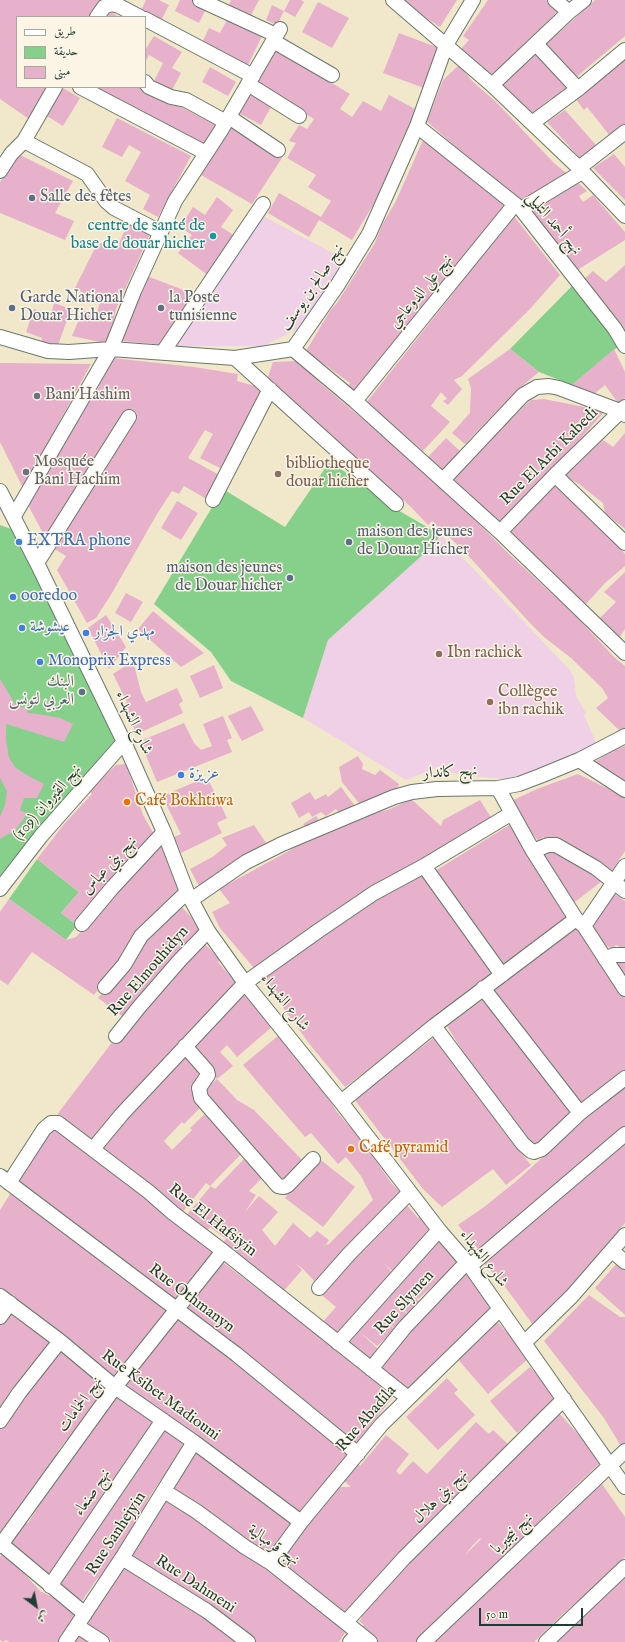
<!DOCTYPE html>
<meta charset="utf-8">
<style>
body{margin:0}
#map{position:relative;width:625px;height:1642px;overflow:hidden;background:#f1e8cb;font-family:"IM FELL English",Amiri,serif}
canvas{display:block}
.legend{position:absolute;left:16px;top:16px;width:130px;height:72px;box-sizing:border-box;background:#fcf5e5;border:1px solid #a4ab9e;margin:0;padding:5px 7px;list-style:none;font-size:12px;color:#1f3d34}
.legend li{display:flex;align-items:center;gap:8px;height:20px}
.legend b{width:20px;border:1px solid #a4ab9e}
.north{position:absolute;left:16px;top:1586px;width:40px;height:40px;-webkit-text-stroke:3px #fcf5e5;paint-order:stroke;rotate:148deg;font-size:11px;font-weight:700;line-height:16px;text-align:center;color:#1f3d34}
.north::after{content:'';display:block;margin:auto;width:14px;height:18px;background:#1f3d34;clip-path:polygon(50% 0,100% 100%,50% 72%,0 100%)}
.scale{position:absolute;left:479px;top:1608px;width:104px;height:18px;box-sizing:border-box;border:2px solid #1f3d34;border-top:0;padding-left:5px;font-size:12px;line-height:14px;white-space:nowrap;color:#1f3d34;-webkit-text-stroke:3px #fcf5e5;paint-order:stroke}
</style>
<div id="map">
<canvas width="625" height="1642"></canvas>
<ul class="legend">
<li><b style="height:5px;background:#fff"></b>طريق</li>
<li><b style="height:11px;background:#86d08c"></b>حديقة</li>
<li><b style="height:11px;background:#e7b0cb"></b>مبنى</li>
</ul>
<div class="north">ش</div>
<div class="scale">50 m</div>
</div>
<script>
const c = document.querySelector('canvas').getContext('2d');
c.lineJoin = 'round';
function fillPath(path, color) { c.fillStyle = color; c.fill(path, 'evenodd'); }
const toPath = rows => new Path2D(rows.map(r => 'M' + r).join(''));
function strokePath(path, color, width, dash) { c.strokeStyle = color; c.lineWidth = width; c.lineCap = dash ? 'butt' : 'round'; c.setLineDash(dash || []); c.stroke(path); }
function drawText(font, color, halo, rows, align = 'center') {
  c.font = font + ' "IM FELL English",Amiri,serif'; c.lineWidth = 3; c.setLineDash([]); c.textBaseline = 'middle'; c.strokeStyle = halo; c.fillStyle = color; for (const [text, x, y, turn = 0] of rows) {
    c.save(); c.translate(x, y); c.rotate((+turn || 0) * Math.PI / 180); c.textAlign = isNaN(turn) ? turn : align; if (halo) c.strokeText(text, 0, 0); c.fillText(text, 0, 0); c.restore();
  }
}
const built = toPath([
 [261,215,346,260,300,328,263,346,171,346],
 [441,535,569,669,574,677,576,696,586,713,584,715,597,745,519,780,471,776,448,772,443,765,406,780,303,718,328,640,427,551]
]);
const green = toPath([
 [573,285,620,345,572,385,539,372,510,349],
 [330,461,396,509,441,535,427,551,328,640,303,718,231,681,211,652,154,604,223,489,285,527],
 [0,525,11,529,117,738,0,876],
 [37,859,79,892,61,913,77,925,66,940,9,899]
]);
const building = toPath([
 [0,0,104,0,94,17,17,17,17,87,49,87,29,119,0,99],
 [146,0,159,0,169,5,160,23,140,13],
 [180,0,197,0,208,5,199,23,175,11],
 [231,0,259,0,249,19,227,9],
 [290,0,301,0,304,2,295,17,284,11],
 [405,0,457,0,440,27,403,3],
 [488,0,546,0,558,11,490,77,461,49,469,40,463,36],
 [595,0,625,0,625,36,574,79,542,46,560,32],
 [318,2,349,18,332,48,302,32],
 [272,5,284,11,277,25,266,20],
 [104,8,119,17,99,17],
 [228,18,263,34,247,67,200,47,209,28,220,33],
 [399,33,439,48,424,88,383,73],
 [154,36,182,52,172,68,181,73,169,96,151,87,163,63,149,55,145,62,145,50],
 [275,49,350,94,340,109,352,117,363,101,381,111,389,95,417,110,399,146,379,195,352,240,319,220,309,237,268,213,279,193,321,217,331,201,308,187,316,175,287,158,296,143,289,141,299,125,307,129,314,119,254,83],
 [536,54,569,89,554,102,551,98,531,115,501,84],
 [625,59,625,125,610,136,587,107,584,110,575,98,602,79],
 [459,65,472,81,496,102,554,163,571,177,522,205,432,126,427,121,443,80],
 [210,67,236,82,228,96,202,82],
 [90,87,143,87,217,126,204,148],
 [63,88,80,98,63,126,47,116],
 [251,93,272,105,261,125,239,113],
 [565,110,597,146,580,158,547,122],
 [117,118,191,156,158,217,143,209,150,195,125,181,141,152,129,145,122,157,102,147],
 [232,126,282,158,252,204,201,175],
 [423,140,445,158,459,166,504,205,355,392,348,386,350,383,306,351,330,311,337,303,375,243,382,225,396,201],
 [18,154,73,181,55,213,74,221,65,240,0,213,0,182],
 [614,154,625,167,625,200,593,168],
 [575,180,587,191,579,196,583,202,593,195,625,232,625,240,576,271,528,209],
 [217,197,233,210,221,227,238,238,209,276,178,253,192,235,180,227,193,207,205,215],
 [513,215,560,275,529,310,462,376,454,380,462,389,448,405,443,401,447,399,441,392,431,406,450,422,423,451,366,403,455,291,480,256,494,242],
 [128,223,150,234,116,309,109,344,72,336,83,310,96,315,100,303,75,288,98,242,116,250],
 [625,265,625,335,582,281,593,271,606,282],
 [147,276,194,294,165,345,121,341],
 [54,303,71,309,57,348,41,343,42,338,26,332,34,309,51,315],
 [510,349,539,372,514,393,465,444,452,433,470,413,471,388,468,379],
 [614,349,625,372,625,398,618,403,605,385,594,394,572,385],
 [113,358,194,367,238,374,237,381,262,388,249,421,222,469,200,458,213,434,205,430,188,458,223,477,208,500,184,486,179,494,172,491,157,514,112,593,96,618,87,623,57,570,66,556,53,548,119,438,124,440,138,417,130,412,47,541,27,503,82,410,98,388],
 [298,361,320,383,435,480,509,554,576,616,614,657,625,666,625,729,620,731,596,708,608,698,602,688,571,658,544,637,530,623,463,550,432,521,428,525,410,506,266,383,273,362],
 [0,363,91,364,23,488,0,442],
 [544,399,605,411,569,452,498,525,451,479,523,407,531,400],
 [625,433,625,529,605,513,603,503,579,484,565,476,603,440,613,447],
 [446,438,461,452,442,471,427,458],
 [555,486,607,535,625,554,625,566,605,583,586,604,559,582,509,534],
 [177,501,198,513,181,540,161,528],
 [625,572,625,629,618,640,597,621,616,602,604,592],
 [126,593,143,602,131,622,115,613],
 [153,611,172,627,204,653,181,667,157,646,138,629],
 [106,615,126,647,109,669,88,628],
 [133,661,141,692,146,702,177,688,183,701,179,704,183,713,137,734,122,706,127,702,113,674],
 [214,665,223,688,200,698,190,676],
 [0,679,15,704,25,708,28,713,38,714,60,718,73,724,64,742,6,724,6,740,9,758,15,767,25,774,44,784,37,798,24,798,20,810,27,814,14,832,8,834,0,839,0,817,5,805,7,791,0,778],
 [251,706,264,730,242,741,228,716],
 [223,716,232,738,227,740,232,752,157,782,140,741,184,723,194,743,201,750,212,746,203,724],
 [625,746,625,783,593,763,614,750],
 [358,756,363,764,362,769,375,775,380,770,399,784,398,787,391,794,363,808,342,782,339,767],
 [126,764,143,815,155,836,77,925,61,913,79,892,37,859,65,823,92,794,89,791,116,765],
 [578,774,625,797,625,851,611,872,543,837,539,842,509,802,537,789],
 [207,777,227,818,217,823,222,833,181,853,174,837,181,834,162,796],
 [341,787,355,806,342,816,336,809,326,816,321,812,312,817,309,812,299,818,291,803,310,792,315,800,326,794,328,797],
 [411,799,441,826,443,820,480,800,492,819,254,968,220,928,212,912,230,903,219,889,287,852,310,837,351,818,369,815,390,809],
 [316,816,319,820,326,816,329,821,308,833,303,824],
 [511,824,569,920,502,966,435,871],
 [254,825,268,846,199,886,190,869,214,856,227,845,222,838],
 [161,845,171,869,184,891,104,981,94,995,32,952,8,985,0,980,0,912,9,899,66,940,76,937],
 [556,848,563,855,602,881,571,905,542,856],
 [421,872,495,973,345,1087,311,1046,260,976,336,928,379,897],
 [613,893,625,901,625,949,616,945,612,949,590,935,599,914],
 [179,904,204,931,126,1019,98,998,110,984,138,948],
 [576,926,590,950,625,998,625,1071,581,1106,493,991],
 [204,943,220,960,218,962,239,987,89,1143,57,1117,59,1112,116,1037],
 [625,959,625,983,614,965],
 [246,992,273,1026,237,1057,227,1045,220,1052,233,1066,217,1079,189,1047],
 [484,999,573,1116,533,1147,471,1065,447,1026],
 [279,1035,323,1088,337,1112,363,1142,392,1184,402,1193,317,1284,303,1269,295,1263,302,1270,281,1294,222,1243,226,1239,210,1227,205,1234,184,1218,211,1186,215,1189,246,1157,265,1175,249,1191,256,1195,245,1212,259,1196,278,1212,262,1230,275,1246,293,1223,310,1238,317,1231,329,1240,324,1247,327,1244,328,1245,373,1200,361,1176,346,1157,338,1164,311,1133,305,1137,243,1065],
 [435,1037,503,1131,531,1165,506,1185,493,1169,442,1207,423,1189,355,1100,379,1079],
 [185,1052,206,1074,190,1088,204,1104,184,1124,182,1122,164,1141,172,1150,192,1130,190,1128,207,1112,244,1151,210,1186,206,1183,182,1213,97,1150],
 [217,1079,237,1100,254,1110,306,1164,286,1182,264,1161,202,1093],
 [625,1085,625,1129,492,1240,478,1249,458,1225,484,1207,514,1183,600,1106],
 [53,1125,117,1174,153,1205,215,1251,176,1303,15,1183],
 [625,1141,625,1223,558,1301,536,1329,506,1288,482,1261],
 [317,1157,355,1187,323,1227,285,1198],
 [12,1191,90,1251,108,1268,168,1312,116,1378,59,1332,0,1291,0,1210],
 [405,1203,418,1218,421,1216,434,1230,406,1255,409,1257,393,1272,384,1263,393,1274,335,1339,320,1325,336,1307,319,1293,376,1232,381,1236,377,1231],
 [437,1238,459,1263,418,1299,413,1294,420,1303,408,1314,394,1298,409,1317,394,1328,387,1321,395,1330,377,1346,360,1332,379,1350,368,1363,343,1341],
 [221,1261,262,1292,282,1303,397,1392,355,1445,184,1311],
 [618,1262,625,1267,625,1315,595,1288],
 [466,1270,494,1304,405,1394,376,1370,405,1334],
 [589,1295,620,1317,625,1317,625,1446,622,1448,604,1418,544,1341],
 [12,1309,52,1341,0,1415,0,1324],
 [176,1318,202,1337,218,1346,354,1457,299,1516,121,1384],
 [496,1320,529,1358,488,1394,455,1356],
 [59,1350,110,1387,70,1441,67,1439,58,1451,61,1454,0,1540,0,1429],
 [530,1367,557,1398,517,1433,490,1401],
 [447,1378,458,1390,454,1393,475,1415,438,1450,406,1417],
 [116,1393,155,1420,112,1481,115,1483,96,1504,81,1529,48,1578,7,1545,25,1521,28,1523,57,1476],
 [558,1412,602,1461,565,1496,418,1642,377,1642,360,1629,364,1625,359,1621,362,1618,358,1613,454,1519,496,1470],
 [480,1538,481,1539,465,1555,472,1546],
 [476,1422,489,1434,493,1430,508,1444,343,1616,278,1563,338,1487,351,1487,343,1480,357,1464,360,1466,386,1435,409,1454,396,1471,400,1475,413,1461,427,1474],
 [163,1427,185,1441,171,1465,150,1496,140,1515,102,1577,97,1579,82,1601,57,1584],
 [194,1448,218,1468,295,1525,271,1554,258,1550,170,1488],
 [600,1481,625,1517,625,1557,616,1567,563,1614,534,1642,433,1642],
 [165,1500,187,1512,229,1544,253,1559,346,1631,339,1642,256,1642,215,1610,152,1568,131,1556],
 [2,1553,22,1571,40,1591,81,1611,62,1642,9,1642,6,1640,3,1642,0,1640,0,1557],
 [123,1567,167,1591,242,1642,113,1642,87,1625],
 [625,1571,625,1642,553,1642],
 [78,1635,90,1642,73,1642]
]);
const minor = toPath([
 [200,0,276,35],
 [393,0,492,85,579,168,625,216],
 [555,0,569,12],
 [97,17,104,7,111,4,119,6,140,17],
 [145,19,253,76],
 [273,41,332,75],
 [536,44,578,89],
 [145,82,149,87,171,97,186,100,226,122],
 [248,84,299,116],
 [492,85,569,12,584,0],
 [80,87,206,153],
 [229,117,278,150],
 [532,123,578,89,625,50],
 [417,126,521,209,615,329,625,346],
 [24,141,87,174,106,201,114,208,160,232],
 [579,168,625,132],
 [0,171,11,154,24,141,55,87],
 [521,209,582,172],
 [0,337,48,351,69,352,111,349,235,358,293,349,337,286,369,234,417,126,446,45,473,0],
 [293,349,355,401,500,532,625,653],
 [163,352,263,204],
 [235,358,396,504],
 [355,401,515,204],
 [555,475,625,543],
 [443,480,523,395,537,387,549,386,559,388,620,411,625,415],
 [0,491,37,563,124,742,164,832,187,892,208,931,245,983,341,1102,439,1230,470,1266,625,1487],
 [213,500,270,389],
 [14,516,111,349,134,291,175,201,220,132,280,29],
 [500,532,555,475,625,407],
 [37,563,129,417],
 [579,760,625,790],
 [498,788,519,784,540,776,579,760,625,736],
 [533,851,548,845,556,845,596,868,625,891],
 [424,866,502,975],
 [0,889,41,836,124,742],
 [191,900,246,862,282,844,394,797,412,792,437,789,498,788,533,851,576,919,584,926,625,989],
 [82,924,112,888,164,832],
 [584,926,625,866],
 [605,959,614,955,625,955],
 [105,987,124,965,141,936,187,892],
 [483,988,580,1113],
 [434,1026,523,1144,531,1151,534,1152,542,1149,580,1113,625,1078],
 [116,1036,140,1006,180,960,208,931],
 [185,1046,207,1071,208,1075,199,1088,201,1098,278,1186,284,1187,288,1185,313,1159],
 [341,1102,434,1026,576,919],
 [93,1149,122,1114,245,983,318,931,374,893,424,866,512,813],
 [0,1176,236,1354,358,1454],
 [9,1183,44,1129,51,1123,58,1123,149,1192,173,1213,223,1251,408,1398],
 [612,1251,625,1262],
 [470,1266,625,1134],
 [319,1288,350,1253,410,1192],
 [0,1296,60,1341,115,1387,194,1442,301,1522],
 [0,1317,10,1303],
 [338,1343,439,1230],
 [524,1343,572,1296,625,1235],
 [371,1369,405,1327,467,1262],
 [0,1421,19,1393,60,1341],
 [164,1491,196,1511,245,1547,271,1563,370,1642],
 [0,1543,85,1614],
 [0,1546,115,1387,223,1251],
 [122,1558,207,1611,248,1642],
 [271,1563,301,1522,382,1424,500,1309],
 [50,1586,163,1420],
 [346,1622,404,1558,564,1399],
 [77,1626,102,1642],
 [66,1642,122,1558,194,1442],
 [350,1642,359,1633],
 [424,1642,625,1451],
 [546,1642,625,1567]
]);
const markers = [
 [32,198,4,"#5c6f8a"],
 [213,236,4,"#0f9aa8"],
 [12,308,4,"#5c6f8a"],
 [161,308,4,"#5c6f8a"],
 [37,396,4,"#6b7280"],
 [26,472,4,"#6b7280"],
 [278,474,4,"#8d6e63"],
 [19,542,4,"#3f7fe0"],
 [349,542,4,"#5c6f8a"],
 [290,578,4,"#5c6f8a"],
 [13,597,4,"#3f7fe0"],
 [22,628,4,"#3f7fe0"],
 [86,633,4,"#3f7fe0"],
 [439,654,4,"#8d6e63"],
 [40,662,4,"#3f7fe0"],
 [82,692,4,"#5c6f8a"],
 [490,702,4,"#8d6e63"],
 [181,775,4,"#3f7fe0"],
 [127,802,4,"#e8710a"],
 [351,1149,4,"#e8710a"]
];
const serviceNames = [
 ["Salle des fêtes",40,198],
 ["Garde National",20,299],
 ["Douar Hicher",20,317],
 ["la Poste",169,299],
 ["tunisienne",169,317],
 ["maison des jeunes",357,533],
 ["de Douar Hicher",357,551],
 ["maison des jeunes",282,569,"right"],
 ["de Douar hicher",282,587,"right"],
 ["البنك",74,683,"right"],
 ["العربي لتونس",74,701,"right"]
];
const streetNames = [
 ["نهج أحمد التليلي",553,224,50],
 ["نهج صالح بن يوسف",313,288,-56],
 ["نهج علي الدوعاجي",422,292,-51],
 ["Rue El Arbi Kabedi",550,457,-45],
 ["شارع الشهداء",133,723,65],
 ["نهج كاندار",450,773,-3],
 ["نهج القيروان (109)",48,803,-49],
 ["نهج بني عباس",110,866,-47],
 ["Rue Elmouhidyn",149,972,-49],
 ["شارع الشهداء",284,1003,51],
 ["Rue El Hafsiyin",212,1221,38],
 ["شارع الشهداء",483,1259,52],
 ["Rue Othmanyn",191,1299,37],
 ["Rue Slymen",405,1303,-48],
 ["Rue Ksibet Madiouni",160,1396,36],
 ["نهج الحمامات",81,1405,-54],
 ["Rue Abadila",367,1419,-49],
 ["نهج صنعاء",93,1493,-56],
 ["نهج بني هلال",441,1497,-45],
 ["Rue Sanhejyin",117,1534,-57],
 ["نهج نيجيريا",513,1534,-44],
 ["نهج قرمبالية",273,1546,35],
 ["Rue Dahmeni",195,1585,33]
];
const cultureNames = [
 ["centre de santé de",205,227],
 ["base de douar hicher",205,245]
];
const worshipNames = [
 ["Bani Hashim",45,396],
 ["Mosquée",34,463],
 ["Bani Hachim",34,481]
];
const educationNames = [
 ["bibliotheque",286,465],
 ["douar hicher",286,483],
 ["Ibn rachick",447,654],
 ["Collègee",498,693],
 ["ibn rachik",498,711]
];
const shopNames = [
 ["EXTRA phone",27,542],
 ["ooredoo",21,597],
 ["عيشوشة",30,628],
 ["مهدي الجزار",94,633],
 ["Monoprix Express",48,662],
 ["عزيزة",189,775]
];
const foodNames = [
 ["Café Bokhtiwa",135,802],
 ["Café pyramid",359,1149]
];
fillPath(built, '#efd0e6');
fillPath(green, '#86d08c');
fillPath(building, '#e7b0cb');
strokePath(minor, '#687969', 16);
strokePath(minor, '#fff', 14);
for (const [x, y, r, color] of markers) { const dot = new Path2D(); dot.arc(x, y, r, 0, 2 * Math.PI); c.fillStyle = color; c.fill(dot); strokePath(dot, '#fcf5e5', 1.5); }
drawText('16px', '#4e5e75', '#fcf5e5', serviceNames, 'left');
drawText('16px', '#1f3d34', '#fcf5e5', streetNames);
drawText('16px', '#0d838f', '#fcf5e5', cultureNames, 'right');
drawText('16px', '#5b616d', '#fcf5e5', worshipNames, 'left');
drawText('16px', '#785e54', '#fcf5e5', educationNames, 'left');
drawText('16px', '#366cbe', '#fcf5e5', shopNames, 'left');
drawText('16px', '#c56008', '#fcf5e5', foodNames, 'left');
</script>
